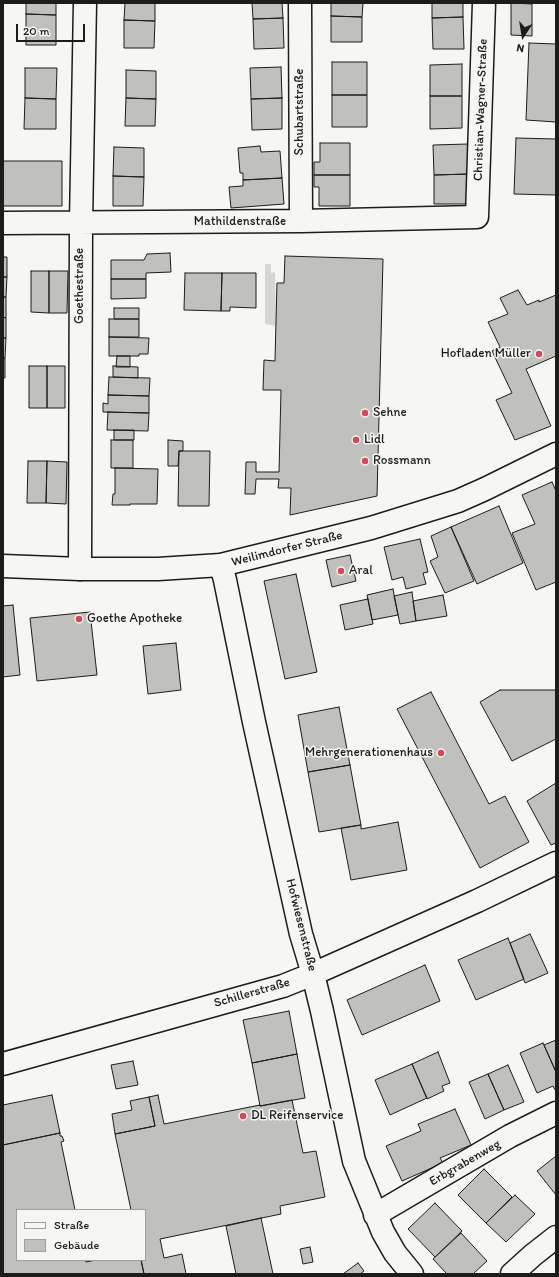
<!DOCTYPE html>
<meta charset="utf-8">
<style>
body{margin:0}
#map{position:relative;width:559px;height:1277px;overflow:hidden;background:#f6f6f2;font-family:Itim,sans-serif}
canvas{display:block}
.frame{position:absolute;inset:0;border:4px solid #1c1c1c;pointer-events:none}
.legend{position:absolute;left:16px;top:1209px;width:130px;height:52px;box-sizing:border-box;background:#f6f6f2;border:1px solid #9f9f9c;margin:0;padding:5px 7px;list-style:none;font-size:12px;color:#1c1c1c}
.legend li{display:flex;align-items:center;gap:8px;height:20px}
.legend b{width:20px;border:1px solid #9f9f9c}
.north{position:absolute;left:503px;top:16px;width:40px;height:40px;-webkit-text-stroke:3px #f6f6f2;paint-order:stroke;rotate:192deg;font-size:11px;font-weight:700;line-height:16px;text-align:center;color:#1c1c1c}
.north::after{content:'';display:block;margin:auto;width:14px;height:18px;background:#1c1c1c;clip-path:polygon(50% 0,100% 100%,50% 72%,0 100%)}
.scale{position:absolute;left:16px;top:24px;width:69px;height:18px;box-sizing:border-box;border:2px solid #1c1c1c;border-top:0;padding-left:5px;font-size:12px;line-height:14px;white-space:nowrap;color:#1c1c1c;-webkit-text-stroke:3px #f6f6f2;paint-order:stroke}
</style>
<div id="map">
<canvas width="559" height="1277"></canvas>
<div class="frame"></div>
<ul class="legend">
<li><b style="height:5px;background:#f6f6f2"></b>Straße</li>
<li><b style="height:11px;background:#c0c0bd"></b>Gebäude</li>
</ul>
<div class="north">N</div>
<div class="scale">20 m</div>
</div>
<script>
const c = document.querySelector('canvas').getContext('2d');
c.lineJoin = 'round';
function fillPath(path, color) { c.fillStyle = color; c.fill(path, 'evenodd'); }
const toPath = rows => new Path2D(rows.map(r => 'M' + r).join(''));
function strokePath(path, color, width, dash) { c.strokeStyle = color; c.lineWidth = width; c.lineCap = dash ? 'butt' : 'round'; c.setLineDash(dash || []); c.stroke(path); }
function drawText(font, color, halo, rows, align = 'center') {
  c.font = font + ' Itim,sans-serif'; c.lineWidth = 3; c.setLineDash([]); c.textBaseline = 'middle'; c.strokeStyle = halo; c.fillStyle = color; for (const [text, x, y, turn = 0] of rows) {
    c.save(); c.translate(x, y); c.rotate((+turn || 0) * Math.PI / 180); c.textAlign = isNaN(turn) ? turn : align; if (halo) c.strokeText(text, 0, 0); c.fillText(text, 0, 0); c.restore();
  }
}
const green = toPath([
 [265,264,271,264,271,273,275,272,276,326,265,324]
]);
const building = toPath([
 [26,3,56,3,56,15,26,14,26,3],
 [125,3,155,3,155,21,124,20,125,3],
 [252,3,282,3,283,18,253,19,252,3],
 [331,3,363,3,362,17,331,16,331,3],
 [432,3,463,3,463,17,432,18,432,3],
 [511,3,532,4,532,36,511,35,511,3],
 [26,14,56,15,56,45,26,45,26,14],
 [331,16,362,17,362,42,331,42,331,16],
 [463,17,464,49,433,49,432,18,463,17],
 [283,18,284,48,254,49,253,19,283,18],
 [124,20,155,21,154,48,124,48,124,20],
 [529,43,556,44,556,122,526,120,529,43],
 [332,62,367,62,367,95,332,95,332,62],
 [462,64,462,96,430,96,430,65,462,64],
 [281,67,282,98,251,99,250,68,281,67],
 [25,68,57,68,56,99,25,98,25,68],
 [126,70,156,71,156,99,126,98,126,70],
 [332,95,367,95,367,127,332,127,332,95],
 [430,96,462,96,462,128,430,129,430,96],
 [25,98,56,99,56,129,24,129,25,98],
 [126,98,156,99,155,126,125,126,126,98],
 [282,98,282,129,252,130,251,99,282,98],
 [516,138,556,139,556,195,514,194,516,138],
 [320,143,350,143,350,175,314,175,314,162,320,162,320,143],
 [468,144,469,174,434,175,433,145,468,144],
 [260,146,261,152,280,151,282,178,243,180,243,173,240,173,238,148,260,146],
 [114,147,144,148,144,177,113,176,114,147],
 [3,161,62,161,62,206,3,206,3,161],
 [469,174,470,204,434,204,434,175,469,174],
 [314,175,350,175,350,206,319,206,319,187,314,187,314,175],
 [113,176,144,177,143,206,113,206,113,176],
 [282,178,284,204,231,208,229,187,243,186,243,180,282,178],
 [170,253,171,272,146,273,146,279,111,279,111,260,144,260,147,254,170,253],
 [285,256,383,259,377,496,290,515,291,488,278,488,279,479,256,479,255,494,245,494,246,462,256,462,256,472,279,472,281,390,263,390,264,360,275,361,277,283,284,283,285,256],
 [3,257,7,257,7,277,3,277,3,257],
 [31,271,49,271,49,313,31,312,31,271],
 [49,271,68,271,67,313,49,313,49,271],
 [185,273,222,273,221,311,184,310,185,273],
 [222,273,256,273,256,308,230,307,230,311,221,311,222,273],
 [3,277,7,277,6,297,3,297,3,277],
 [111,279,146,279,146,298,111,299,111,279],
 [518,290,527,305,539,300,539,302,556,295,556,356,526,369,551,426,515,440,496,400,512,393,492,351,500,347,488,322,508,314,500,298,518,290],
 [3,297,6,297,6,318,3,317,3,297],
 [114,308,139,308,139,319,114,319,114,308],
 [3,317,6,318,6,338,3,338,3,317],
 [109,319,139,319,139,337,109,337,109,319],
 [109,337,149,338,148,354,139,354,139,356,109,356,109,337],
 [3,338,6,338,5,358,3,358,3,338],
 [117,356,130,356,130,367,116,367,117,356],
 [3,358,5,358,5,378,3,378,3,358],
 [29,366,47,366,47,408,29,408,29,366],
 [47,366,65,366,65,408,47,408,47,366],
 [113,366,138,367,138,378,113,377,113,366],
 [109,377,150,378,149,396,108,395,109,377],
 [108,395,149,396,149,413,103,412,103,403,108,404,108,395],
 [108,412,149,413,148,431,107,430,108,412],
 [114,430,134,430,134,440,114,440,114,430],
 [111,440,133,440,133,468,111,468,111,440],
 [168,440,183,441,183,451,179,451,178,466,168,466,168,440],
 [179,451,210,451,209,506,178,506,179,451],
 [28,461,47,461,46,503,27,503,28,461],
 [47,461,67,462,66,504,46,503,47,461],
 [115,468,158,469,157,504,130,504,130,505,112,505,113,494,115,494,115,468],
 [552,482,556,491,556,582,536,590,512,533,535,524,522,495,552,482],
 [499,506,523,563,477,584,451,527,499,506],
 [451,527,474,581,445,593,430,561,438,557,431,536,451,527],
 [420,539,428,572,423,573,426,584,406,589,403,577,392,580,384,547,420,539],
 [350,555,356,581,332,587,326,560,350,555],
 [296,574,317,672,285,679,264,581,296,574],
 [393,589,398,615,372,620,367,595,393,589],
 [412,592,416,621,400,624,394,596,412,592],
 [443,595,447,616,416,621,413,601,443,595],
 [368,599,373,624,345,630,340,605,368,599],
 [13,605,20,675,3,677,3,606,13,605],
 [90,612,97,675,37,681,30,618,90,612],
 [176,643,181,690,148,694,143,646,176,643],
 [500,690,556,690,556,739,512,761,480,702,500,690],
 [431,692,489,804,505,796,529,842,480,868,397,709,431,692],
 [339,707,350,765,308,772,298,715,339,707],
 [350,765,361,825,319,832,308,772,350,765],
 [556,783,556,843,551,845,527,801,556,783],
 [398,822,407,870,351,880,341,828,361,825,361,829,398,822],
 [530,934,548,973,525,983,510,943,530,934],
 [508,938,524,979,476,1000,458,960,508,938],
 [425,965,440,1001,362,1035,347,1000,425,965],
 [289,1011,297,1054,252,1063,243,1020,289,1011],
 [556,1040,556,1072,544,1045,556,1040],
 [543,1043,556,1072,556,1089,555,1090,553,1086,537,1093,520,1053,543,1043],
 [438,1052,450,1083,442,1086,444,1091,427,1099,412,1064,438,1052],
 [297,1054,305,1098,260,1106,252,1063,297,1054],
 [133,1061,138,1085,116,1089,111,1065,133,1061],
 [412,1064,427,1098,390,1115,375,1080,412,1064],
 [508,1065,524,1102,504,1110,488,1074,508,1065],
 [488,1074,504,1110,485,1119,469,1082,488,1074],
 [52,1095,60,1133,3,1145,3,1105,52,1095],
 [158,1095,164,1124,260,1105,260,1106,292,1100,303,1153,316,1151,325,1197,280,1206,281,1214,160,1239,164,1258,182,1254,186,1274,144,1274,141,1260,145,1260,145,1210,131,1210,115,1134,155,1126,149,1097,158,1095],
 [149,1097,155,1126,115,1134,112,1114,132,1110,130,1101,149,1097],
 [455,1109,471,1145,440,1158,443,1163,402,1181,386,1146,421,1131,418,1124,455,1109],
 [60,1133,60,1136,62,1136,64,1141,61,1142,75,1210,17,1210,17,1260,85,1260,86,1262,96,1260,141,1260,144,1274,3,1274,3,1145,60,1133],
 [556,1156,556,1195,537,1171,556,1156],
 [484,1169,512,1197,486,1223,458,1195,484,1169],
 [515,1195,535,1214,506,1242,486,1223,515,1195],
 [435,1203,462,1231,435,1257,408,1229,435,1203],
 [261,1218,273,1274,236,1274,226,1226,261,1218],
 [461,1233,487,1261,473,1274,447,1274,433,1259,461,1233],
 [310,1247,313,1262,303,1264,300,1249,310,1247],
 [358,1263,364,1271,360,1274,343,1274,358,1263]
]);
const street = toPath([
 [300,3,301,221],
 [3,223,301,221,477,217,484,3],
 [221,565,225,580,254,722,301,934,313,974,322,1011,354,1161,383,1232,395,1253,412,1274],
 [80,569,81,223,85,3],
 [3,1064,283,986,313,974,477,901,556,863],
 [375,1215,510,1136,556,1113],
 [512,1274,533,1255,556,1237]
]);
const secondary = toPath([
 [3,566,80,569,158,569,221,565,371,528,458,501,485,489,556,454]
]);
const markers = [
 [539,354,4,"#d1495b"],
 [365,413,4,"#d1495b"],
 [356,440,4,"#d1495b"],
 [365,461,4,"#d1495b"],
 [341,571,4,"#d1495b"],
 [79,619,4,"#d1495b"],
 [441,753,4,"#d1495b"],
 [243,1116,4,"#d1495b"]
];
const streetNames = [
 ["Christian-Wagner-Straße",481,110,-88],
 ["Schubartstraße",300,112,-90],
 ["Mathildenstraße",240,222],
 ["Goethestraße",80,286,-90],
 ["Weilimdorfer Straße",287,549,-14],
 ["Hofwiesenstraße",301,925,76],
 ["Schillerstraße",252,993,-16],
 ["Erbgrabenweg",465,1163,-30]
];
const poiNames = [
 ["Hofladen Müller",531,354,"right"],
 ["Sehne",373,413],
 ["Lidl",364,440],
 ["Rossmann",373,461],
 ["Aral",349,571],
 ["Goethe Apotheke",87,619],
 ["Mehrgenerationenhaus",433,753,"right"],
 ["DL Reifenservice",251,1116]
];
fillPath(green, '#d6d6d2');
fillPath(building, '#c0c0bd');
strokePath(building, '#1c1c1c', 1);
strokePath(street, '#1c1c1c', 25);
strokePath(secondary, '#1c1c1c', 25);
strokePath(street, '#f6f6f2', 22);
strokePath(secondary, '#f6f6f2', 22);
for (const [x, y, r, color] of markers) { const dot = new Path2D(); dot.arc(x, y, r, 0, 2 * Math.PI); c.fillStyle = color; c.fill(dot); strokePath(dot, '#f6f6f2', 1.5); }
drawText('13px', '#1c1c1c', '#f6f6f2', streetNames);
drawText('13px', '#1c1c1c', '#f6f6f2', poiNames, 'left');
</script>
